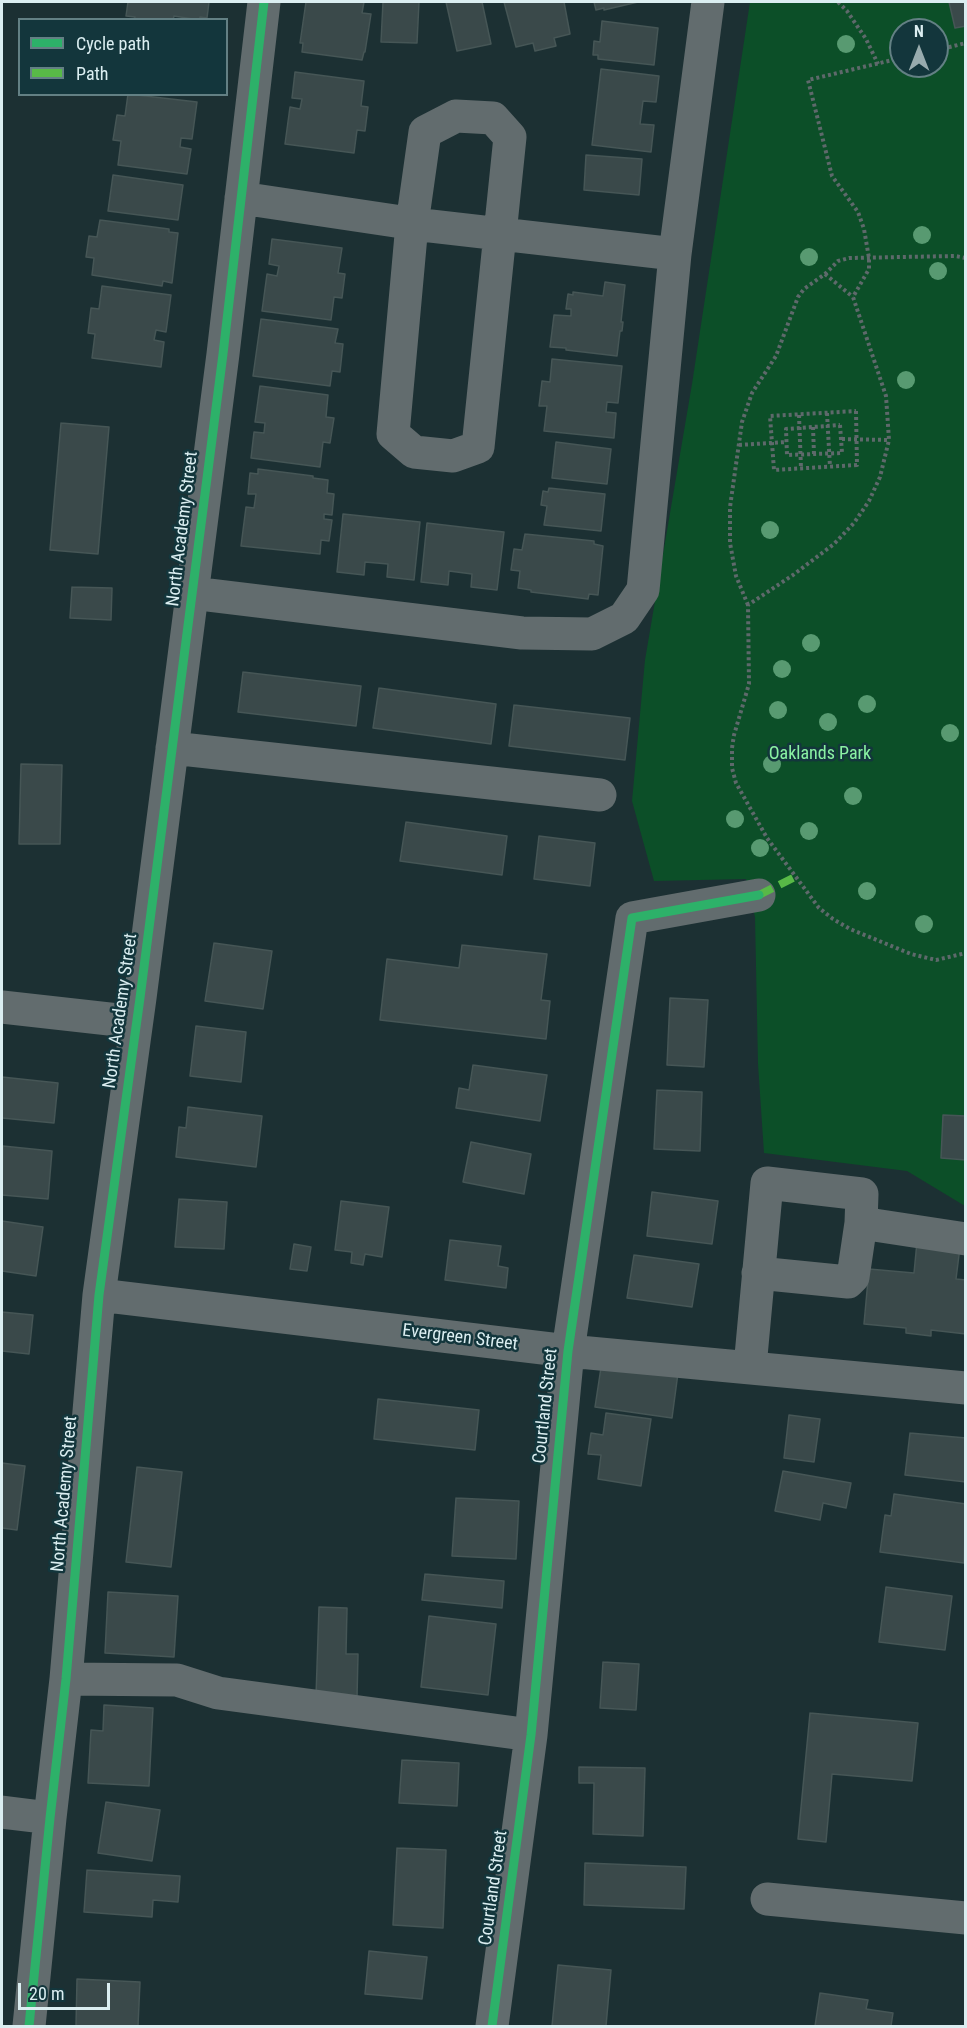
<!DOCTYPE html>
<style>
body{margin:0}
#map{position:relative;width:967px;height:2028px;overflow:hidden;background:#1c3033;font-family:"Roboto Condensed",sans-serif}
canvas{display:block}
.frame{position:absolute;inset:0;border:3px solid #dbeef1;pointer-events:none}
.legend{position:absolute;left:18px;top:18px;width:210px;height:78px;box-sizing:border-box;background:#13363c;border:2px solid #638084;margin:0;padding:8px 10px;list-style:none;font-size:18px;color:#dbeef1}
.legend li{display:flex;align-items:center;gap:12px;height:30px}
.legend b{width:30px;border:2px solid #638084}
.north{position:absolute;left:889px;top:18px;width:60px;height:60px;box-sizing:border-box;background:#13363c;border:2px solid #638084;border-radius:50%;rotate:0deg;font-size:16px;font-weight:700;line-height:24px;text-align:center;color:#dbeef1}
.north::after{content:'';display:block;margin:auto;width:21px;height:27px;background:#98acae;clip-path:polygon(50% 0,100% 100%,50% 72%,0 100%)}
.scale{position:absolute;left:18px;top:1983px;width:92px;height:27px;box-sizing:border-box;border:3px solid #dbeef1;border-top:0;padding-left:8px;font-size:18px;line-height:21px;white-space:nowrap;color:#dbeef1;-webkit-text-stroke:4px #13363c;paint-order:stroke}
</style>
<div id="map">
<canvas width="967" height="2028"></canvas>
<div class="frame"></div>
<ul class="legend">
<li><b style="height:8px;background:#2db169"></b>Cycle path</li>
<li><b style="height:8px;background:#58b947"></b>Path</li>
</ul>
<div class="north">N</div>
<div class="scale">20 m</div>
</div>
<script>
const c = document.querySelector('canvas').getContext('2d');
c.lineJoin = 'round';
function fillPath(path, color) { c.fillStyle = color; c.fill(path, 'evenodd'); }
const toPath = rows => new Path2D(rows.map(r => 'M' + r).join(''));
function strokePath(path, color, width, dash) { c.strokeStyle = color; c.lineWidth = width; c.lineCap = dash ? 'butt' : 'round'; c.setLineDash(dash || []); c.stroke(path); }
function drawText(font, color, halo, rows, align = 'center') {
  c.font = font + ' "Roboto Condensed",sans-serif'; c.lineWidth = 5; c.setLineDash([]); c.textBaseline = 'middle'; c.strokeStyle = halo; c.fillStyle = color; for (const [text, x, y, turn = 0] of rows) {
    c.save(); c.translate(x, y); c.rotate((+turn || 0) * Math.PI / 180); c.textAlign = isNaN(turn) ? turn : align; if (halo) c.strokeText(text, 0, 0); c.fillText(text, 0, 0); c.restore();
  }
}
const green = toPath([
 [750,2,965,2,965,1206,907,1171,764,1153,758,1064,755,917,746,879,654,881,632,801,645,660,692,384],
 [901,30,937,30,937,66,901,66]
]);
const building = toPath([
 [128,2,209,2,207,18,200,17,199,20,174,16,173,20,134,19,135,17,126,16,128,2],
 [306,2,364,2,362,13,371,14,365,52,364,52,362,60,302,52,303,43,300,43,306,2],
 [383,2,419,2,417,43,381,42,383,2],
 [446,2,482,2,491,44,457,51,446,2],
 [504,2,564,2,570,34,554,38,556,46,535,51,533,43,516,47,504,2],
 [594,2,638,2,604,10,604,8,596,10,594,2],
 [949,2,966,2,966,26,955,28,949,2],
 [602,21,658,28,654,65,598,59,598,55,593,55,594,41,600,42,602,21],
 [601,69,659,76,656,102,643,101,640,124,654,125,651,152,592,145,601,69],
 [295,72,364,81,361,106,368,107,365,131,357,130,354,153,285,144,290,107,300,109,302,99,292,98,295,72],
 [128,94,197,102,192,139,181,138,180,147,191,149,187,174,118,165,121,141,113,140,117,115,125,116,128,94],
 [586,155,642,159,639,195,584,190,586,155],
 [113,175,183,185,178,220,108,211,113,175],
 [100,220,169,229,169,232,178,233,172,283,163,281,162,286,92,275,94,258,86,257,89,236,97,237,100,220],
 [272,239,342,248,338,273,345,274,342,298,334,297,331,320,262,311,267,274,277,276,279,266,269,264,272,239],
 [605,282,625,285,621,322,623,322,622,331,620,331,617,356,566,350,566,348,550,347,554,315,571,316,571,309,566,309,568,294,573,295,573,292,603,296,605,282],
 [102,286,171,295,166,332,156,330,154,340,164,342,161,367,92,358,95,334,88,333,91,308,99,309,102,286],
 [261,319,338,329,335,343,343,344,340,372,332,371,330,386,253,376,261,319],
 [552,359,622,366,618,403,607,402,606,412,616,413,614,438,544,431,547,406,539,406,542,381,550,382,552,359],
 [260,386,328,395,326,417,334,418,330,443,323,442,320,467,251,458,254,432,264,433,265,423,255,422,260,386],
 [61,423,109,427,98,554,50,550,61,423],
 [556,442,611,449,607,484,552,478,556,442],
 [258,469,313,476,313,478,328,480,327,493,334,494,332,515,324,514,324,519,332,520,329,541,321,540,320,554,241,546,246,507,254,508,256,494,248,494,250,473,258,474,258,469],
 [549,488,605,494,601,531,544,525,547,506,541,505,543,491,548,492,549,488],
 [343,514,420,522,414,580,387,577,388,564,365,562,364,575,337,572,343,514],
 [427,523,504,532,497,590,471,587,472,574,449,571,448,585,421,582,427,523],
 [525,534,594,541,594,544,603,546,598,595,589,594,588,599,531,592,531,590,518,588,520,571,511,570,514,549,522,550,525,534],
 [72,587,112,588,111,620,70,618,72,587],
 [243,672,361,686,356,726,238,712,243,672],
 [379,688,496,704,491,744,373,728,379,688],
 [514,705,630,718,625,760,509,746,514,705],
 [21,764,62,765,60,844,19,844,21,764],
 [406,822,507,836,502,875,400,861,406,822],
 [539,836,595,843,590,886,534,879,539,836],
 [214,943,272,951,263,1009,205,1001,214,943],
 [462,945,547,954,541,1000,550,1001,546,1039,380,1020,387,959,459,968,462,945],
 [670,998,708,1000,704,1067,667,1065,670,998],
 [196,1026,246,1032,241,1082,190,1076,196,1026],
 [473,1065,547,1075,540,1121,456,1108,459,1088,469,1090,473,1065],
 [2,1077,58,1083,54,1123,2,1118,2,1077],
 [657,1090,702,1092,700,1151,654,1149,657,1090],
 [188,1107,262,1116,256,1167,176,1157,179,1127,186,1128,188,1107],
 [943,1115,966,1116,966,1160,941,1158,943,1115],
 [471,1142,531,1154,524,1194,463,1182,471,1142],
 [3,1146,52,1151,48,1199,2,1195,3,1146],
 [652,1192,718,1201,712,1244,647,1236,652,1192],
 [179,1199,227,1202,224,1249,175,1247,179,1199],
 [341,1201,389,1207,382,1257,365,1254,363,1265,351,1263,352,1252,335,1250,341,1201],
 [2,1221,43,1227,36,1276,2,1271,2,1221],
 [450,1240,501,1246,498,1266,508,1268,506,1288,445,1280,450,1240],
 [917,1242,960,1247,956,1279,966,1280,966,1334,931,1330,931,1336,906,1333,906,1328,864,1324,869,1269,914,1273,917,1242],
 [294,1244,311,1247,307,1271,290,1269,294,1244],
 [634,1255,699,1264,692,1307,627,1298,634,1255],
 [2,1312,33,1315,29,1354,2,1351,2,1312],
 [602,1361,678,1373,672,1418,595,1407,602,1361],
 [378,1399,479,1410,475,1450,374,1439,378,1399],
 [606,1413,651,1419,641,1486,598,1479,601,1455,588,1454,591,1433,603,1435,606,1413],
 [789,1415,820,1419,814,1462,784,1458,789,1415],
 [910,1433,966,1438,966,1482,905,1475,910,1433],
 [2,1463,25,1466,17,1530,2,1528,2,1463],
 [137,1467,182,1472,171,1567,126,1562,137,1467],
 [783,1471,851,1483,846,1508,823,1503,820,1520,775,1511,783,1471],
 [894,1494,966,1504,964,1563,880,1552,885,1515,891,1516,894,1494],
 [456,1498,519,1501,516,1559,452,1556,456,1498],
 [425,1574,504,1581,502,1608,422,1600,425,1574],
 [886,1587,952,1596,945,1650,879,1642,886,1587],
 [108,1592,178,1596,174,1657,105,1653,108,1592],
 [319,1607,347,1608,346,1654,358,1654,357,1698,316,1696,319,1607],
 [429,1616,496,1624,488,1695,421,1687,429,1616],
 [603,1662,639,1664,636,1710,600,1708,603,1662],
 [104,1705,153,1708,149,1786,88,1783,91,1730,103,1731,104,1705],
 [810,1713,918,1723,912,1781,832,1774,826,1842,798,1839,810,1713],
 [402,1760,459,1763,457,1806,399,1803,402,1760],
 [579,1767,645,1768,643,1836,593,1834,594,1783,579,1783,579,1767],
 [106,1802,160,1810,152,1861,98,1853,106,1802],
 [397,1848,446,1850,443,1928,393,1925,397,1848],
 [585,1863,686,1867,684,1909,584,1905,585,1863],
 [87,1870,180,1876,178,1902,153,1900,152,1917,84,1912,87,1870],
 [369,1951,427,1957,422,1999,365,1994,369,1951],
 [558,1965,611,1970,606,2026,552,2026,558,1965],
 [77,1979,140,1982,138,2026,76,2026,77,1979],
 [820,1993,868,2000,866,2009,893,2013,891,2026,815,2026,820,1993]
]);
const path = toPath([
 [838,2,847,11,866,39,878,64],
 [937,50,966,43],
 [901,58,808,80,832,176,858,212,864,229,869,258,869,269,853,297,886,396,889,440,880,477,869,501,854,523,834,544,793,575,748,605,749,684,734,735,732,748,732,768,736,783,767,838,819,908,833,919,850,929,911,954,936,960,966,953],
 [825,274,853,297],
 [856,411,857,465,774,470,770,416,856,411],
 [827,413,830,467],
 [799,415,801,468],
 [840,425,842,453,787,455,786,429,840,425],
 [813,427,814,454],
 [842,439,889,440],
 [739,445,786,442],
 [748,605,736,576,730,543,730,507,742,422,752,393,776,356,798,297,804,289,825,274,838,261,849,258,955,256,966,258]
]);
const minor = toPath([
 [456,116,493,118,510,137,478,447,453,456,414,452,393,434,412,224,425,132,456,116],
 [675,254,708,2],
 [192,593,522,633,592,634,624,618,643,590,675,254,422,225,241,198],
 [172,748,600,795],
 [2,1007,136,1022],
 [758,1273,848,1282,853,1277,861,1223],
 [99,1295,568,1351,966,1388],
 [750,1367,767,1183,862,1194,861,1223,966,1239],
 [66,1679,177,1680,218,1693,531,1735],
 [2,1812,50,1818],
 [767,1899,966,1918],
 [29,2026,50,1818,66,1679,99,1295,140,998,223,354,264,2],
 [492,2026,531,1735,568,1351,632,918,759,895]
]);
const quiet = toPath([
 [759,895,795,877]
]);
const cycleway = toPath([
 [29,2026,50,1818,66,1679,99,1295,140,998,223,354,264,2],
 [492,2026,531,1735,568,1351,632,918,759,895]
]);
const trees = [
 [846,44],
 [922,235],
 [809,257],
 [938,271],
 [906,380],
 [770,530],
 [811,643],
 [782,669],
 [867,704],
 [778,710],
 [828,722],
 [950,733],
 [772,764],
 [853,796],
 [735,819],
 [809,831],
 [760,848],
 [867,891],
 [924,924]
];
const streetNames = [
 ["North Academy Street",183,529,-83],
 ["North Academy Street",121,1011,-82],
 ["Evergreen Street",460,1338,7],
 ["Courtland Street",546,1406,-84],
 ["North Academy Street",65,1494,-85],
 ["Courtland Street",494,1888,-82]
];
const parkNames = [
 ["Oaklands Park",820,754]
];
fillPath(green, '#0c4f28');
fillPath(building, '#3a494a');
strokePath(building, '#465656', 1.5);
strokePath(path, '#5e696b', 4, [3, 3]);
strokePath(minor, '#626c6e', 33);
strokePath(quiet, '#58b947', 8, [15, 8]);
strokePath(cycleway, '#2db169', 9);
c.fillStyle = '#589a71';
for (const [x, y] of trees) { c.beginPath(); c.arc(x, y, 9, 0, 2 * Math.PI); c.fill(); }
drawText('18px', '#dbeef1', '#13363c', streetNames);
drawText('18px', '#8af1a3', '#13363c', parkNames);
</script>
